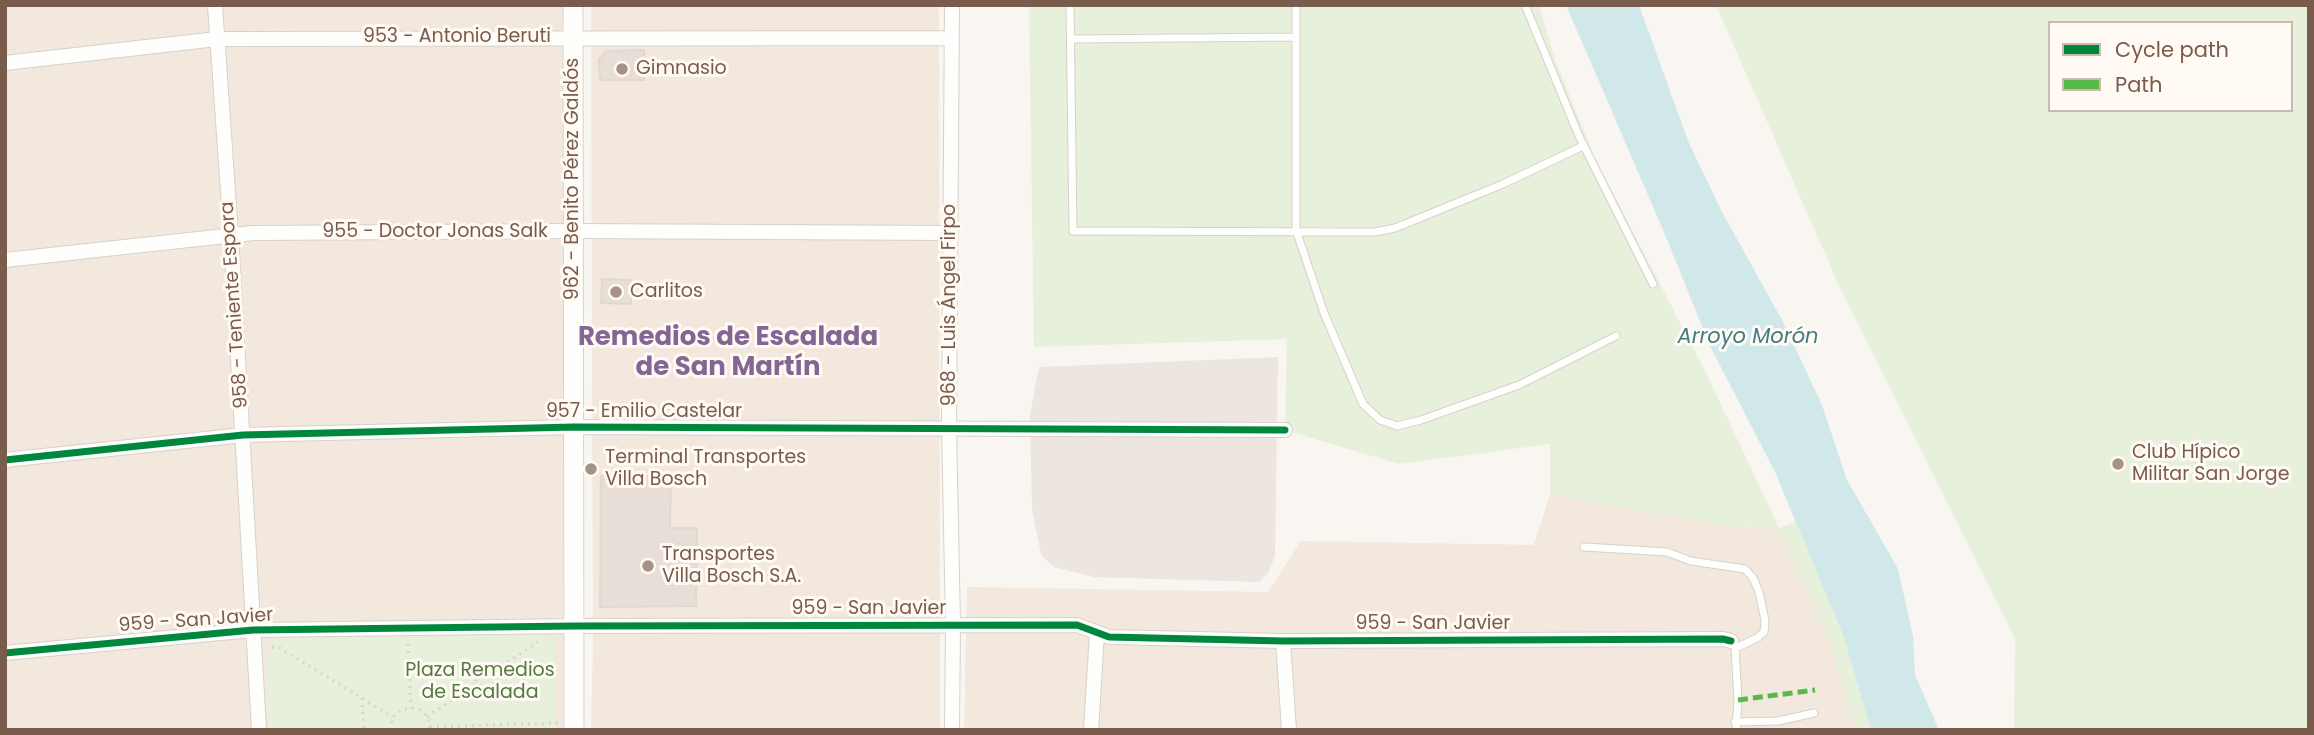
<!DOCTYPE html>
<meta charset="utf-8">
<style>
body{margin:0}
#map{position:relative;width:2314px;height:735px;overflow:hidden;background:#f9f5f0;font-family:Poppins,sans-serif}
canvas{display:block}
.frame{position:absolute;inset:0;border:7px solid #7a5c4d;pointer-events:none}
.legend{position:absolute;left:2048px;top:21px;width:245px;height:91px;box-sizing:border-box;background:#fffaf3;border:2px solid #cabbb1;margin:0;padding:9px 12px;list-style:none;font-size:21px;color:#7a5c4d}
.legend li{display:flex;align-items:center;gap:14px;height:35px}
.legend b{width:35px;border:2px solid #cabbb1}
</style>
<div id="map">
<canvas width="2314" height="735"></canvas>
<div class="frame"></div>
<ul class="legend">
<li><b style="height:9px;background:#00873e"></b>Cycle path</li>
<li><b style="height:9px;background:#58b947"></b>Path</li>
</ul>
</div>
<script>
const c = document.querySelector('canvas').getContext('2d');
c.lineJoin = 'round';
function fillPath(path, color) { c.fillStyle = color; c.fill(path, 'evenodd'); }
const toPath = rows => new Path2D(rows.map(r => 'M' + r).join(''));
function strokePath(path, color, width, dash) { c.strokeStyle = color; c.lineWidth = width; c.lineCap = dash ? 'butt' : 'round'; c.setLineDash(dash || []); c.stroke(path); }
function drawText(font, color, halo, rows, align = 'center') {
  c.font = font + ' Poppins,sans-serif'; c.lineWidth = 6; c.setLineDash([]); c.textBaseline = 'middle'; c.strokeStyle = halo; c.fillStyle = color; for (const [text, x, y, turn = 0] of rows) {
    c.save(); c.translate(x, y); c.rotate((+turn || 0) * Math.PI / 180); c.textAlign = isNaN(turn) ? turn : align; if (halo) c.strokeText(text, 0, 0); c.fillText(text, 0, 0); c.restore();
  }
}
const residential = toPath([
 [5,5,563,5,563,730,5,730],
 [591,5,939,5,940,730,591,730,593,648],
 [1550,494,1733,527,1779,529,1828,636,1856,730,964,730,967,587,1268,592,1301,541,1534,545]
]);
const industrial = toPath([
 [1278,357,1275,555,1269,572,1259,582,1094,577,1054,567,1041,555,1032,508,1030,415,1039,367]
]);
const green = toPath([
 [1029,5,1539,5,1556,62,1595,158,1708,377,1779,528,1796,522,1843,635,1871,730,1856,730,1828,636,1779,529,1733,527,1550,494,1550,444,1399,464,1285,430,1287,339,1034,347],
 [1716,5,2309,5,2309,730,2014,730,2015,639,1840,288],
 [2050,23,2291,23,2291,110,2050,110],
 [544,632,555,642,555,730,269,730,267,655,277,639]
]);
const water = toPath([
 [1566,5,1639,5,1688,141,1722,212,1783,322,1822,405,1847,480,1898,569,1913,636,1915,675,1939,730,1871,730,1843,635,1775,472,1709,344,1664,232]
]);
const building = toPath([
 [644,50,644,80,600,80,599,59,607,51,644,50],
 [602,279,631,280,631,304,601,303,602,279],
 [601,476,671,476,670,528,697,528,696,606,600,607,601,476]
]);
const path = toPath([
 [408,644,411,708],
 [272,647,278,647,393,717],
 '475 676a11 11 0 1 1 22 0a11 11 0 1 1-22 0Z',
 [496,670,538,642],
 [362,698,364,730],
 [427,717,478,682],
 [430,727,558,723],
 [391,730,392,720,395,714,401,710,411,708,420,710,425,715,429,720,430,730]
]);
const lane = toPath([
 [1070,5,1073,231,1375,232,1395,228,1503,184,1583,146],
 [1296,5,1296,230,1324,313,1363,404,1380,420,1397,426,1421,420,1519,385,1616,336],
 [1525,5,1579,136,1653,284],
 [1071,39,1296,37],
 [1584,547,1667,552,1691,561,1745,569,1753,578,1759,592,1765,620,1764,632,1757,638,1736,648],
 [1735,647,1738,700,1736,730],
 [1735,722,1778,721,1814,713]
]);
const street = toPath([
 [215,5,231,235,259,730],
 [952,5,949,428,953,624,952,730],
 [5,63,217,39,952,38],
 [5,260,253,233,572,231,950,233],
 [5,460,243,435,574,427,1285,430],
 [1283,641,1289,730],
 [5,653,253,630,575,626,1077,625,1109,637,1283,641,1723,639,1731,641],
 [1091,730,1097,633]
]);
const secondary = toPath([
 [573,5,574,730]
]);
const quiet = toPath([
 [1738,700,1815,690]
]);
const cycleway = toPath([
 [5,460,243,435,574,427,1285,430],
 [5,653,253,630,575,626,1077,625,1109,637,1283,641,1723,639,1731,641]
]);
const markers = [
 [622,69,7,"#a69286"],
 [616,292,7,"#a69286"],
 [2118,464,7,"#a69286"],
 [591,469,7,"#a69286"],
 [648,566,7,"#a69286"]
];
const streetNames = [
 ["953 - Antonio Beruti",457,37],
 ["962 - Benito Pérez Galdós",573,179,-90],
 ["955 - Doctor Jonas Salk",435,232],
 ["958 - Teniente Espora",235,305,-94],
 ["968 - Luis Ángel Firpo",950,305,-90],
 ["957 - Emilio Castelar",644,412],
 ["959 - San Javier",869,609],
 ["959 - San Javier",196,621,-4],
 ["959 - San Javier",1433,624]
];
const poiNames = [
 ["Gimnasio",636,69],
 ["Carlitos",630,292],
 ["Club Hípico",2132,453],
 ["Militar San Jorge",2132,475],
 ["Terminal Transportes",605,458],
 ["Villa Bosch",605,480],
 ["Transportes",662,555],
 ["Villa Bosch S.A.",662,577]
];
const parkNames = [
 ["Plaza Remedios",480,671],
 ["de Escalada",480,693]
];
const waterNames = [
 ["Arroyo Morón",1748,338]
];
const districtNames = [
 ["Remedios de Escalada",728,338],
 ["de San Martín",728,368]
];
fillPath(residential, '#f2e8de');
fillPath(industrial, '#ede5e0');
fillPath(green, '#e7f0db');
fillPath(water, '#d0e8ea');
fillPath(building, '#e6ded7');
strokePath(building, '#e2d8d2', 2);
strokePath(lane, '#d7d1cb', 9);
strokePath(street, '#d7d1cb', 16);
strokePath(secondary, '#d9d2cb', 21);
strokePath(path, '#dcd5d0', 3.5, [2, 5]);
strokePath(lane, '#fefefd', 7);
strokePath(street, '#fefefd', 14);
strokePath(secondary, '#fefefd', 19);
strokePath(quiet, '#58b947', 5, [10, 5]);
strokePath(cycleway, '#00873e', 7);
for (const [x, y, r, color] of markers) { const dot = new Path2D(); dot.arc(x, y, r, 0, 2 * Math.PI); c.fillStyle = color; c.fill(dot); strokePath(dot, '#fffaf3', 2.5); }
drawText('19px', '#7a5c4d', '#fffaf3', streetNames);
drawText('19px', '#7a5c4d', '#fffaf3', poiNames, 'left');
drawText('19px', '#537a41', '#fffaf3', parkNames);
drawText('italic 21px', '#437c86', '#fffaf3', waterNames);
drawText('bold 26px', '#846695', '#fffaf3', districtNames);
</script>
